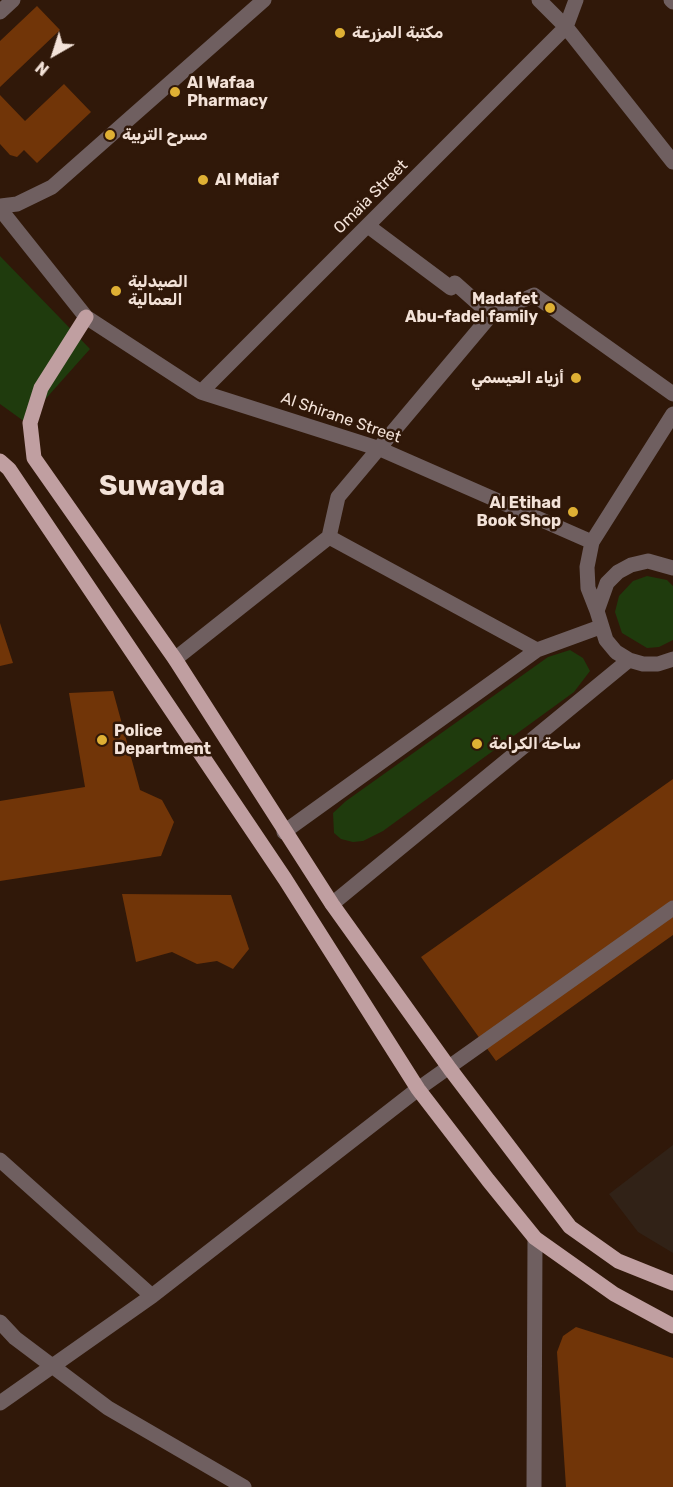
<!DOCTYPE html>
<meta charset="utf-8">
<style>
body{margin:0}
#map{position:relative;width:673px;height:1487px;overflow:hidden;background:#301809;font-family:Rubik,sans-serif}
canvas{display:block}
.north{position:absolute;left:24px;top:24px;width:60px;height:60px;-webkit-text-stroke:4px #301809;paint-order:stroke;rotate:219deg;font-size:16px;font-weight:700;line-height:24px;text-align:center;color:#f3e2d8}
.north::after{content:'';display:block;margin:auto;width:21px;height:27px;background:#f3e2d8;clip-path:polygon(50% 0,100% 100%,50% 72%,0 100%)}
</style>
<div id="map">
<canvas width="673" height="1487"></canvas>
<div class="north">N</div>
</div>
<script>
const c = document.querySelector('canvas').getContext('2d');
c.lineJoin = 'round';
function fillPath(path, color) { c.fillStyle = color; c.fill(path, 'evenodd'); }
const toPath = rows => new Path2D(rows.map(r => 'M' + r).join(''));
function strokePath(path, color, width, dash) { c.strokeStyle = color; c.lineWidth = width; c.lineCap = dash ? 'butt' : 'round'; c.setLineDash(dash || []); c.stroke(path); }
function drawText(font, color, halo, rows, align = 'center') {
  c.font = font + ' Rubik,"Noto Naskh Arabic",sans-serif'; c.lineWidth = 5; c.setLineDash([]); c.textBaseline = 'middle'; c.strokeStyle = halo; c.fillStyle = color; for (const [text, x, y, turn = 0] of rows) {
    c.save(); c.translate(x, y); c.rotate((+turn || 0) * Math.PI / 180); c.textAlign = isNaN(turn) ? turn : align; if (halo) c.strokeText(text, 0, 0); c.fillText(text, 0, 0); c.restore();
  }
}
const commercial = toPath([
 [673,1145,673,1253,638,1232,609,1194]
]);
const green = toPath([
 [0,256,90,349,25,422,0,404],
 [647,576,667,580,673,586,673,640,659,647,647,648,622,633,615,612,619,596,633,581],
 [570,650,583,658,590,671,574,692,383,831,363,841,353,842,341,839,334,833,333,813,346,801,548,657]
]);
const building = toPath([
 [37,6,60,30,0,87,0,41],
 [64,84,91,112,37,163,24,150,17,157,10,155,0,144,0,95,25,121],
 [0,623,13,663,0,666],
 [113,691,140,790,162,800,174,822,161,856,0,881,0,801,85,787,69,693],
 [673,779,673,935,496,1061,421,957],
 [122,894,231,895,249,949,233,969,217,961,197,964,172,952,136,962],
 [576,1327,673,1358,673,1487,566,1487,557,1352,563,1336]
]);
const minor = toPath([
 [539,0,566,27,673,162],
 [671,0,673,2],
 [0,12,13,0],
 [0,206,17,204,52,187,264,0],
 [0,209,86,317,201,392,380,449,592,542],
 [368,226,451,288,455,283,491,315],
 [201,392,566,27,576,0],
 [329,537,338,497,491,315,534,295,673,394],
 [673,568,648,561,631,565,618,572,607,583,597,611,606,640,616,652,629,660,643,664,658,664,673,659],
 [597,611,588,588,587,567,592,542,673,414],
 [175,659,329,537,537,650],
 [284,832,537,650,600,627],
 [332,904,629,660],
 [0,1160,152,1296],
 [0,1322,15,1338,108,1408,244,1487],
 [0,1403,152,1296,418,1089,673,908],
 [534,1487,535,1238]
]);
const major = toPath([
 [86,317,41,388,30,423,34,458,175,659,332,904,450,1069,570,1227,618,1261,673,1283],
 [0,461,9,469,285,879,418,1089,488,1180,535,1238,614,1294,673,1326]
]);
const markers = [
 [340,33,6,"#dfb034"],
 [175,92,6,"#dfb034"],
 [110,135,6,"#dfb034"],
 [203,180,6,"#dfb034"],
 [116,291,6,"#dfb034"],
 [550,308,6,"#dfb034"],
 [576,378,6,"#dfb034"],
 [573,512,6,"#dfb034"],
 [102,740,6,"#dfb034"],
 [477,744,6,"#dfb034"]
];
const poiNames = [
 ["مكتبة المزرعة",352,33],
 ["Al Wafaa",187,83],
 ["Pharmacy",187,101],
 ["مسرح التربية",122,135],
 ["Al Mdiaf",215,180],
 ["الصيدلية",128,282],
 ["العمالية",128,300],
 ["Madafet",538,299,"right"],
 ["Abu-fadel family",538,317,"right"],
 ["أزياء العيسمي",564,378,"right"],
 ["Al Etihad",561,503,"right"],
 ["Book Shop",561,521,"right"],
 ["Police",114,731],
 ["Department",114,749],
 ["ساحة الكرامة",489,744]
];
const streetNames = [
 ["Omaia Street",371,197,-45],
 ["Al Shirane Street",341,418,19]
];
const townNames = [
 ["Suwayda",162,487]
];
fillPath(commercial, '#312217');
fillPath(green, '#1f3b0d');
fillPath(building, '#713508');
strokePath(minor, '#6f5f60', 15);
strokePath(major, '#c09fa1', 15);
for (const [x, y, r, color] of markers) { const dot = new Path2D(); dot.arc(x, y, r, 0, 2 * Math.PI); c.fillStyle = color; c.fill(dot); strokePath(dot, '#301809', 2); }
drawText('bold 16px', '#f3e2d8', '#301809', poiNames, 'left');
drawText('16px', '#f3e2d8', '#301809', streetNames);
drawText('bold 28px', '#f3e2d8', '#301809', townNames);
</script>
